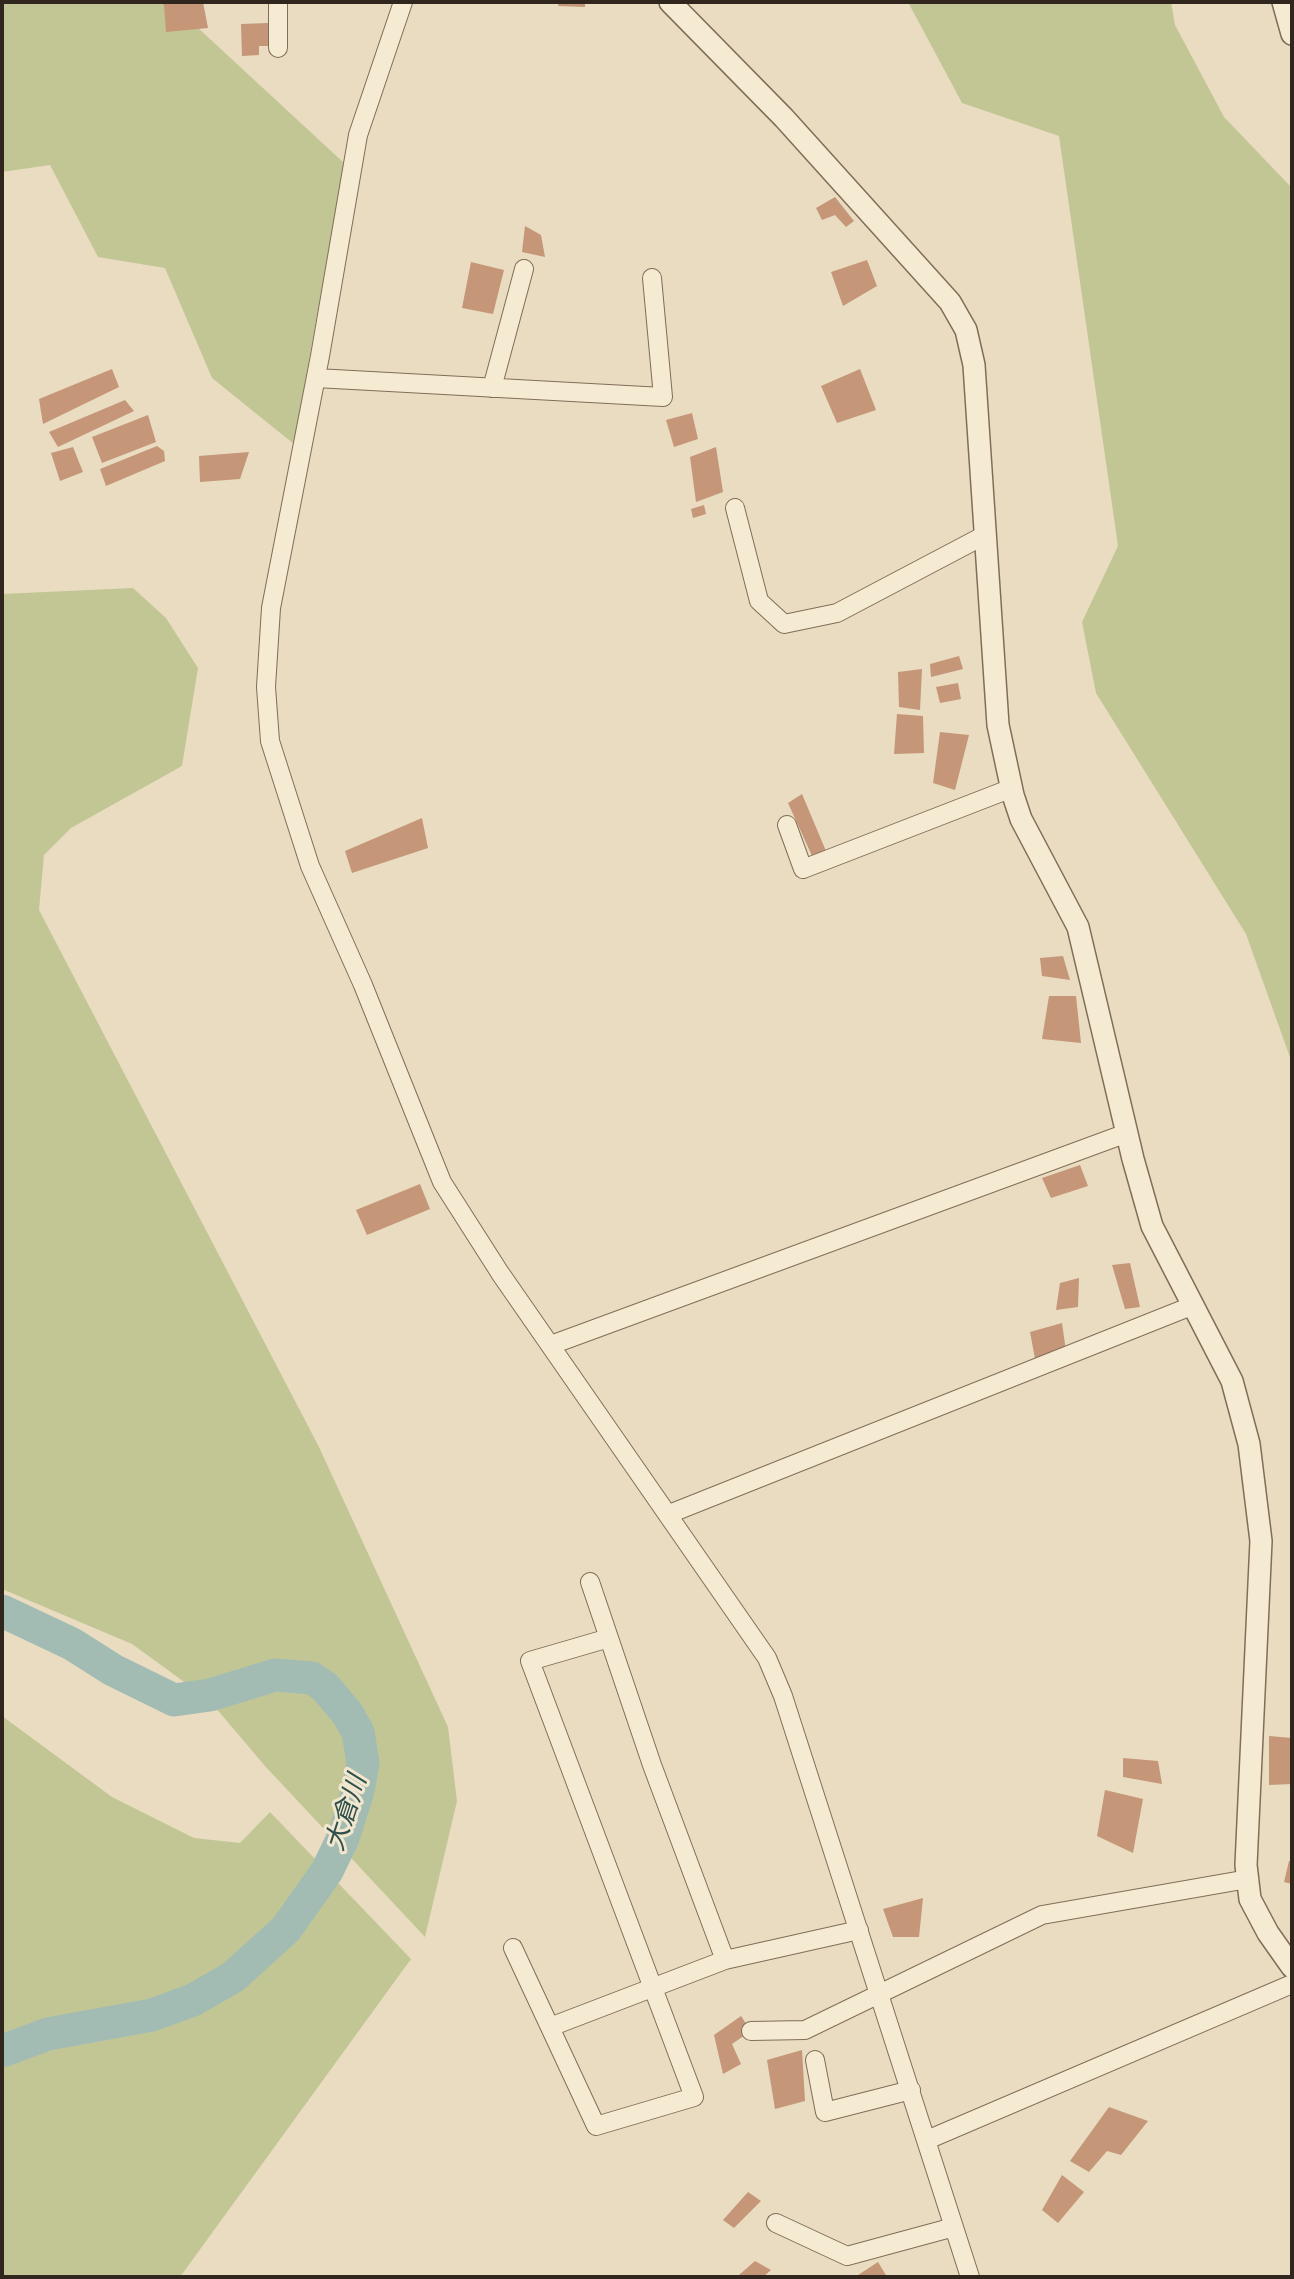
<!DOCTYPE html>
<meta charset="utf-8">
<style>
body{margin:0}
#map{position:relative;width:1294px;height:2279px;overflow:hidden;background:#e9dcc0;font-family:Bitter,serif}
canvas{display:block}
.frame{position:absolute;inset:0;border:4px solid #31261d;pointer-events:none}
</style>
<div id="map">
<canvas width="1294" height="2279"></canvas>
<div class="frame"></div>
</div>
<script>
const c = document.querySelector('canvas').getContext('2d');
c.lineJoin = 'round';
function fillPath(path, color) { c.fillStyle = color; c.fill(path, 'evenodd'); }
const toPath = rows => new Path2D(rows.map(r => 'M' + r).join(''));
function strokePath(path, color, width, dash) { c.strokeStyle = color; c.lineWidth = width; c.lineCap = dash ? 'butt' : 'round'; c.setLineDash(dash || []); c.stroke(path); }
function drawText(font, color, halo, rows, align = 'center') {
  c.font = font + ' Bitter,"Noto Sans JP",serif'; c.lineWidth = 6; c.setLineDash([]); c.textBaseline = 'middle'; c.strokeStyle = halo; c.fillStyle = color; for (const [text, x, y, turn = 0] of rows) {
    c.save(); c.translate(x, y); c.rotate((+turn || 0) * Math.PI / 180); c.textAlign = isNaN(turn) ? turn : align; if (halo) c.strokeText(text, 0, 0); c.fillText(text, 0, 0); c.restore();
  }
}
const green = toPath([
 [2,2,170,2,344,163,294,444,212,378,165,268,98,257,50,165,2,172],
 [908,2,1171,2,1175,25,1224,117,1292,188,1292,1063,1246,934,1096,693,1082,622,1118,546,1059,136,962,103],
 [133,588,166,618,198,668,182,766,71,828,44,855,39,910,319,1447,448,1727,457,1801,425,1937,265,1766,209,1700,132,1644,2,1589,2,594],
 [2,1716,112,1797,194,1838,240,1843,270,1812,411,1959,180,2277,2,2277]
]);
const river = toPath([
 [2,1611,72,1644,113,1670,174,1700,210,1695,275,1675,312,1678,325,1687,347,1713,358,1732,363,1763,358,1791,343,1838,327,1871,286,1929,233,1977,193,2000,152,2015,48,2034,2,2051]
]);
const building = toPath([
 [159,2,203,2,208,28,166,32,164,5],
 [559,2,585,2,585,7,558,6],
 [268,23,269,46,259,46,259,55,242,56,241,24],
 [835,197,854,221,846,227,835,215,822,220,816,208],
 [525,226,541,235,545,257,522,252],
 [867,260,877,286,843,306,831,272],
 [471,262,504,270,493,314,462,308],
 [112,369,119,387,43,424,39,399],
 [860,369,876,410,837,423,821,386],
 [125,400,134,411,58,447,49,432],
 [692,413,698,439,674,447,666,420],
 [148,415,156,442,102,463,92,437],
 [157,446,164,451,165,461,106,486,100,469],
 [73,447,83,472,60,481,51,453],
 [716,447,723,492,696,502,690,457],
 [249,452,240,479,200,482,199,456],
 [704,505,706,514,693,518,691,509],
 [959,656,963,669,931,677,930,664],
 [922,669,920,710,899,707,898,672],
 [958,683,961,699,940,703,936,687],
 [897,714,923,716,924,753,894,754],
 [940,732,969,735,955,790,933,783],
 [802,794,826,851,813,858,788,803],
 [422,818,428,848,352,873,345,851],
 [1063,956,1070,980,1042,976,1040,958],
 [1049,996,1076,996,1081,1043,1042,1039],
 [1080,1165,1088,1186,1051,1198,1042,1178],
 [420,1184,430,1209,367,1235,356,1210],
 [1130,1263,1140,1307,1125,1309,1112,1265],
 [1079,1278,1078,1307,1056,1310,1060,1283],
 [1062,1323,1066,1351,1036,1364,1030,1332],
 [1269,1736,1292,1738,1292,1784,1269,1785],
 [1123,1758,1158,1761,1162,1784,1123,1777],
 [1105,1790,1143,1799,1133,1853,1097,1836],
 [1289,1861,1292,1861,1292,1884,1284,1882],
 [923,1898,919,1937,893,1937,883,1909],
 [741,2016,751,2031,732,2044,741,2064,723,2074,714,2035],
 [802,2050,805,2101,775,2109,767,2060],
 [1109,2107,1148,2121,1121,2155,1107,2151,1089,2172,1070,2161],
 [1062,2175,1084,2192,1058,2223,1042,2210],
 [748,2192,761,2201,734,2228,723,2220],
 [755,2261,771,2270,763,2277,741,2277,739,2275],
 [878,2262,887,2277,855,2277]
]);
const minor = toPath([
 [403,2,358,135,320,356,271,608,266,687,270,741,310,866,363,985,442,1182,500,1273,767,1658,783,1696,970,2277],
 [278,48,278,2],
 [316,378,663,397,652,278],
 [492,388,524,269],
 [735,508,759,601,784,624,837,613,985,535],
 [787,825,803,869,1012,788],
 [551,1345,1127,1133],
 [669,1514,1194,1305],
 [590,1582,652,1765,725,1960],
 [513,1948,596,2126,694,2097,530,1661,609,1638],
 [550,2027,725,1960,859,1930],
 [751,2031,805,2030,1042,1915,1248,1879],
 [815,2060,825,2112,911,2090],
 [927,2140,1292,1984],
 [776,2223,847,2256,954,2227]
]);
const tertiary = toPath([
 [670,2,784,118,950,302,966,330,974,365,998,725,1013,795,1021,819,1078,927,1133,1159,1152,1226,1232,1381,1249,1444,1261,1541,1246,1865,1250,1899,1268,1933,1292,1967],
 [1283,2,1292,34]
]);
const waterNames = [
 ["大倉川",347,1813,-72]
];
fillPath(green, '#c2c695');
strokePath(river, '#a2bcb4', 33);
fillPath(building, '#c59678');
strokePath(minor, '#816d59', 20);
strokePath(tertiary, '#816d59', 24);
strokePath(minor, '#f5ead2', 18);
strokePath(tertiary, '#f5ead2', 21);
drawText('italic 26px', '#2d504d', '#f2e6ce', waterNames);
</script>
